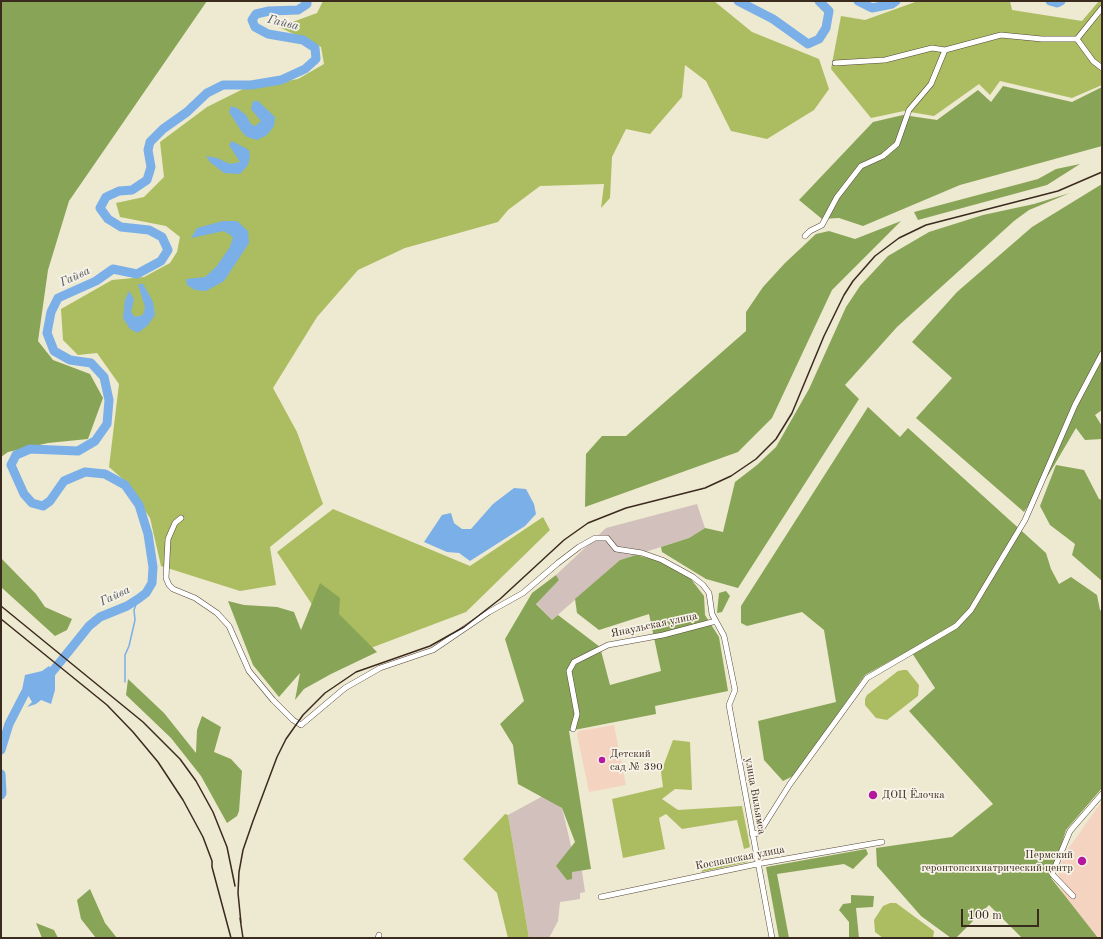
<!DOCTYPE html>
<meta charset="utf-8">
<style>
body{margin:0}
#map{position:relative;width:1103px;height:939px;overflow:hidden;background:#eee9d1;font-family:"Old Standard TT",serif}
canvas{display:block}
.frame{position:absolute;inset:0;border:2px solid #3b2a1e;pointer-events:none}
.scale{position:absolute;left:961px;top:909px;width:78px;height:18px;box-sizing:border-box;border:2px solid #3b2a1e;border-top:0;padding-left:5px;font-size:12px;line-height:14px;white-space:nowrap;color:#3b2a1e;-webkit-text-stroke:3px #f7f3e8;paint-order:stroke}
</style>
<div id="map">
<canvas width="1103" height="939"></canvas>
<div class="frame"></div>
<div class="scale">100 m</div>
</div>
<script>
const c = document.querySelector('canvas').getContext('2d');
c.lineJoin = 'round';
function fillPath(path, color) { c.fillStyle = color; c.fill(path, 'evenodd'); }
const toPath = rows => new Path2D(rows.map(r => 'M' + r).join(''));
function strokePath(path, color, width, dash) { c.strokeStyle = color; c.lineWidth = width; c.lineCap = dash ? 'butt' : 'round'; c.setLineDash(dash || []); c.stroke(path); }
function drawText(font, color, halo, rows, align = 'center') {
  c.font = font + ' "Old Standard TT",serif'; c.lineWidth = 3.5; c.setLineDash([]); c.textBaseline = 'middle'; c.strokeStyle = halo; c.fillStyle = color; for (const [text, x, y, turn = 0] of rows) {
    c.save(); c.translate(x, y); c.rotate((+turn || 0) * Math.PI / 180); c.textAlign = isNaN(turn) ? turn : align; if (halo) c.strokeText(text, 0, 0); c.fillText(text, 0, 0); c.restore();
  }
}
const built = toPath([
 [614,725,626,785,589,792,577,734,579,731],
 [1102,801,1102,938,1069,938,1058,870,1066,852]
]);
const industrial = toPath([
 [697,504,705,528,689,538,620,560,552,620,536,603,559,580,556,575,606,528],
 [543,796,562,808,572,850,582,871,585,892,580,893,580,899,560,902,558,921,549,938,529,938,508,815]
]);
const green = toPath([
 [323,1,714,1,752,32,819,59,829,89,814,110,767,139,731,131,706,81,685,65,682,97,650,134,626,129,612,157,610,198,601,208,604,184,540,186,508,210,498,222,405,248,358,270,317,317,273,388,297,432,323,504,270,547,276,585,240,591,161,566,150,518,125,481,109,467,119,384,97,353,78,355,63,340,61,309,112,280,144,277,170,263,177,252,180,237,166,226,120,217,116,203,144,197,164,177,160,142,207,107,243,89,298,79,324,64,321,47,279,27,317,13],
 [918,1,1010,1,1012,10,1082,21,1099,1,1102,1,1102,85,1072,98,1000,81,990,95,979,84,934,116,904,111,871,118,831,69,841,16,865,20],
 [333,509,470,566,543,517,550,530,466,612,347,657,277,552],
 [903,670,907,670,919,685,918,696,887,720,876,718,865,705,865,699,867,695,898,671],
 [673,740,690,742,692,790,675,789,662,799,678,810,742,806,750,847,744,849,737,820,682,829,666,814,659,818,665,849,623,858,612,799,663,787,661,772],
 [505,814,508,815,529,938,508,938,497,893,463,859],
 [740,856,748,862,702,872,701,866],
 [890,903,896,903,934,931,933,938,883,938,875,932,874,920,883,906]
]);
const forest = toPath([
 [1,1,207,1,69,201,48,270,38,341,53,360,90,374,103,398,88,439,48,443,8,452,1,457],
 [1003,86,1072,102,1102,87,1102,146,960,185,863,226,839,218,822,219,799,200,873,122,903,115,937,120,978,90,991,102],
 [1080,164,1047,185,918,220,914,212,1038,179,1056,169],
 [1102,184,1102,410,1095,415,1102,426,1102,439,1085,440,1076,428,1049,474,1024,512,916,418,952,378,912,342,957,292,1032,227],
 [1070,193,1029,210,1014,221,897,327,845,385,859,399,738,588,706,579,662,552,661,547,689,538,705,528,723,532,735,482,757,465,776,447,809,389,846,307,860,286,888,256,929,232,983,215,1034,204],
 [901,221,832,290,772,418,738,452,585,507,586,454,602,436,626,436,746,331,746,312,763,287,785,263,816,234,829,231,855,239],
 [868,407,900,437,908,428,1046,553,1051,569,1059,584,1071,577,1097,595,1100,610,1102,611,1102,788,1066,830,1051,878,1098,938,1022,938,989,905,956,938,951,938,921,916,877,866,876,848,952,837,993,804,909,711,935,688,910,650,865,675,795,775,783,781,764,760,758,721,836,702,824,630,802,612,747,626,741,623,741,606],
 [1056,465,1084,470,1099,499,1102,500,1102,581,1072,555,1075,544,1050,525,1040,506],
 [636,555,660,561,691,579,704,596,705,615,719,637,728,691,655,706,656,714,569,731,591,869,572,872,572,879,567,880,556,866,575,842,562,808,518,784,513,745,500,724,524,701,505,639,532,593,556,575,559,580,536,604,552,620,558,615,600,647,610,685,661,671,649,614,599,630,577,613,575,599,620,560],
 [1,558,36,594,45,607,72,619,67,630,55,636,1,587],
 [320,583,340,598,339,614,377,652,331,674,304,689,295,700,300,673,279,697,253,665,228,601,244,605,277,607,294,612,301,630],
 [726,591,730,596,722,612,717,613,719,593],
 [128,679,164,713,196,753,197,730,202,716,221,727,214,752,231,759,242,771,239,811,237,816,227,823,201,776,171,738,126,695],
 [866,849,868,854,853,869,844,864,777,874,789,938,779,938,766,867],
 [90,889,105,923,117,938,96,938,81,919,77,900],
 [851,895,874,896,873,907,856,908,859,938,849,938,849,922,839,910,843,904,851,903],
 [36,923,54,930,58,938,42,938]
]);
const water = toPath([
 [253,101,258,101,275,117,274,126,267,135,257,140,247,137,242,132,229,112,231,106,237,108,246,115,251,124,255,126,261,121,251,109],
 [232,141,249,150,250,156,248,165,240,174,224,173,210,162,206,156,217,158,230,164,240,162,229,145],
 [223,221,237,221,248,231,249,243,224,281,206,291,195,290,187,285,186,279,205,277,216,267,230,247,233,237,224,231,191,238,197,228],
 [138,284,143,284,153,302,155,315,148,325,138,333,130,329,123,318,125,300,129,291,134,299,131,312,135,317,143,315,145,307],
 [514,488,526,489,534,504,536,514,525,526,470,561,459,553,447,552,424,542,442,515,451,513,454,523,462,529,471,529,493,504],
 [49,666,55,675,55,690,51,704,41,700,36,704,27,707,32,702,28,695,22,690,25,675,42,671]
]);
const stream = toPath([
 [125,682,125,655,129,646,135,620,134,610,138,599]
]);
const river = toPath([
 [738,1,773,19,808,44,819,39,826,28,829,11,819,1],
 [858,1,872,8,892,4,896,1],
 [1050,1,1057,3,1061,1],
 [1,750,9,724,25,693,41,684,52,672,89,626,100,617,127,606,138,599,146,593,152,583,153,567,148,534,139,505,125,485,105,474,85,472,64,481,50,501,43,506,32,503,24,494,11,465,16,455,30,449,78,451,95,441,107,424,109,400,104,377,91,363,70,360,54,351,47,333,51,312,58,298,96,281,113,269,137,274,161,261,168,250,162,237,149,230,121,227,108,219,100,208,106,197,119,191,132,190,147,180,151,167,148,150,150,142,163,129,187,112,207,93,223,85,251,85,281,80,305,69,316,59,315,48,303,40,268,34,255,27,252,20,256,14,269,11,298,10,307,4,307,1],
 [1,774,2,793,1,795]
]);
const minor = toPath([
 [1077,39,1102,8],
 [1077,39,1093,61,1102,68],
 [835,63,885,60,932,48,945,50],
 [805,236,810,231,822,225,837,197,861,166,883,156,897,144,909,110,931,84,945,50,1001,35,1042,39,1077,39],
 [181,518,175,523,168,539,166,578,169,585,173,589,195,598,217,613,229,626,249,671,273,700,293,720,301,725,345,688,380,668,433,650,489,612,523,593,558,563,579,547,595,538,607,538,616,549,642,553,662,560,693,577,703,585,709,593,712,614,724,636,735,690,729,705,772,938],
 [573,729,577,714,569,671,574,662,608,645,663,635,716,621],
 [752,834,759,833,790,784,867,678,956,626,971,610,1025,520,1075,405,1102,354],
 [1073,896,1052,874,1070,831,1102,794],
 [601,897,757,864,882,842],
 [378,938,379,935]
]);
const rail = toPath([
 [1,606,143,722,180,759,196,781,213,812,227,847,235,886],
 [1,619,107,705,133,732,158,762,183,800,203,837,212,861,212,867,231,938],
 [240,918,243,938],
 [241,923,238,893,239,872,243,850,253,821,277,757,286,739,303,715,325,693,356,672,430,646,464,627,500,599,564,540,588,523,626,508,705,488,731,476,756,459,776,439,792,413,824,336,844,295,853,281,875,256,899,238,926,225,1058,191,1102,172]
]);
const markers = [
 [602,760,4,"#b5179e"],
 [873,795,5,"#b5179e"],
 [1082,861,5,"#b5179e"]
];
const streetNames = [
 ["Янаульская улица",654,625,-12],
 ["улица Вильямса",755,796,80],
 ["Коспашская улица",740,858,-11]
];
const poiNames = [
 ["Детский",610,754],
 ["сад № 390",610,767],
 ["ДОЦ Ёлочка",882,795],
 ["Пермский",1073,855,"right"],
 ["геронтопсихиатрический центр",1073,868,"right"]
];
const waterNames = [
 ["Гайва",283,23,14],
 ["Гайва",75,277,-25],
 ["Гайва",115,596,-26]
];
fillPath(built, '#f5d3c1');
fillPath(industrial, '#d1c0bc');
fillPath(green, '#abbd60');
fillPath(forest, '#88a456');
fillPath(water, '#7aafe8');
strokePath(stream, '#7aafe8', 1.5);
strokePath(river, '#7aafe8', 9);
strokePath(minor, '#564739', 6);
strokePath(minor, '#fff', 5);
strokePath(rail, '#3b2a1e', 1.5);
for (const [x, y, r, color] of markers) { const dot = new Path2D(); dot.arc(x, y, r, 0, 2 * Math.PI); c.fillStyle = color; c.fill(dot); strokePath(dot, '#f7f3e8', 1.5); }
drawText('11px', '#3b2a1e', '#f7f3e8', streetNames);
drawText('11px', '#3b2a1e', '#f7f3e8', poiNames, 'left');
drawText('italic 12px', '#4e525b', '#f7f3e8', waterNames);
</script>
